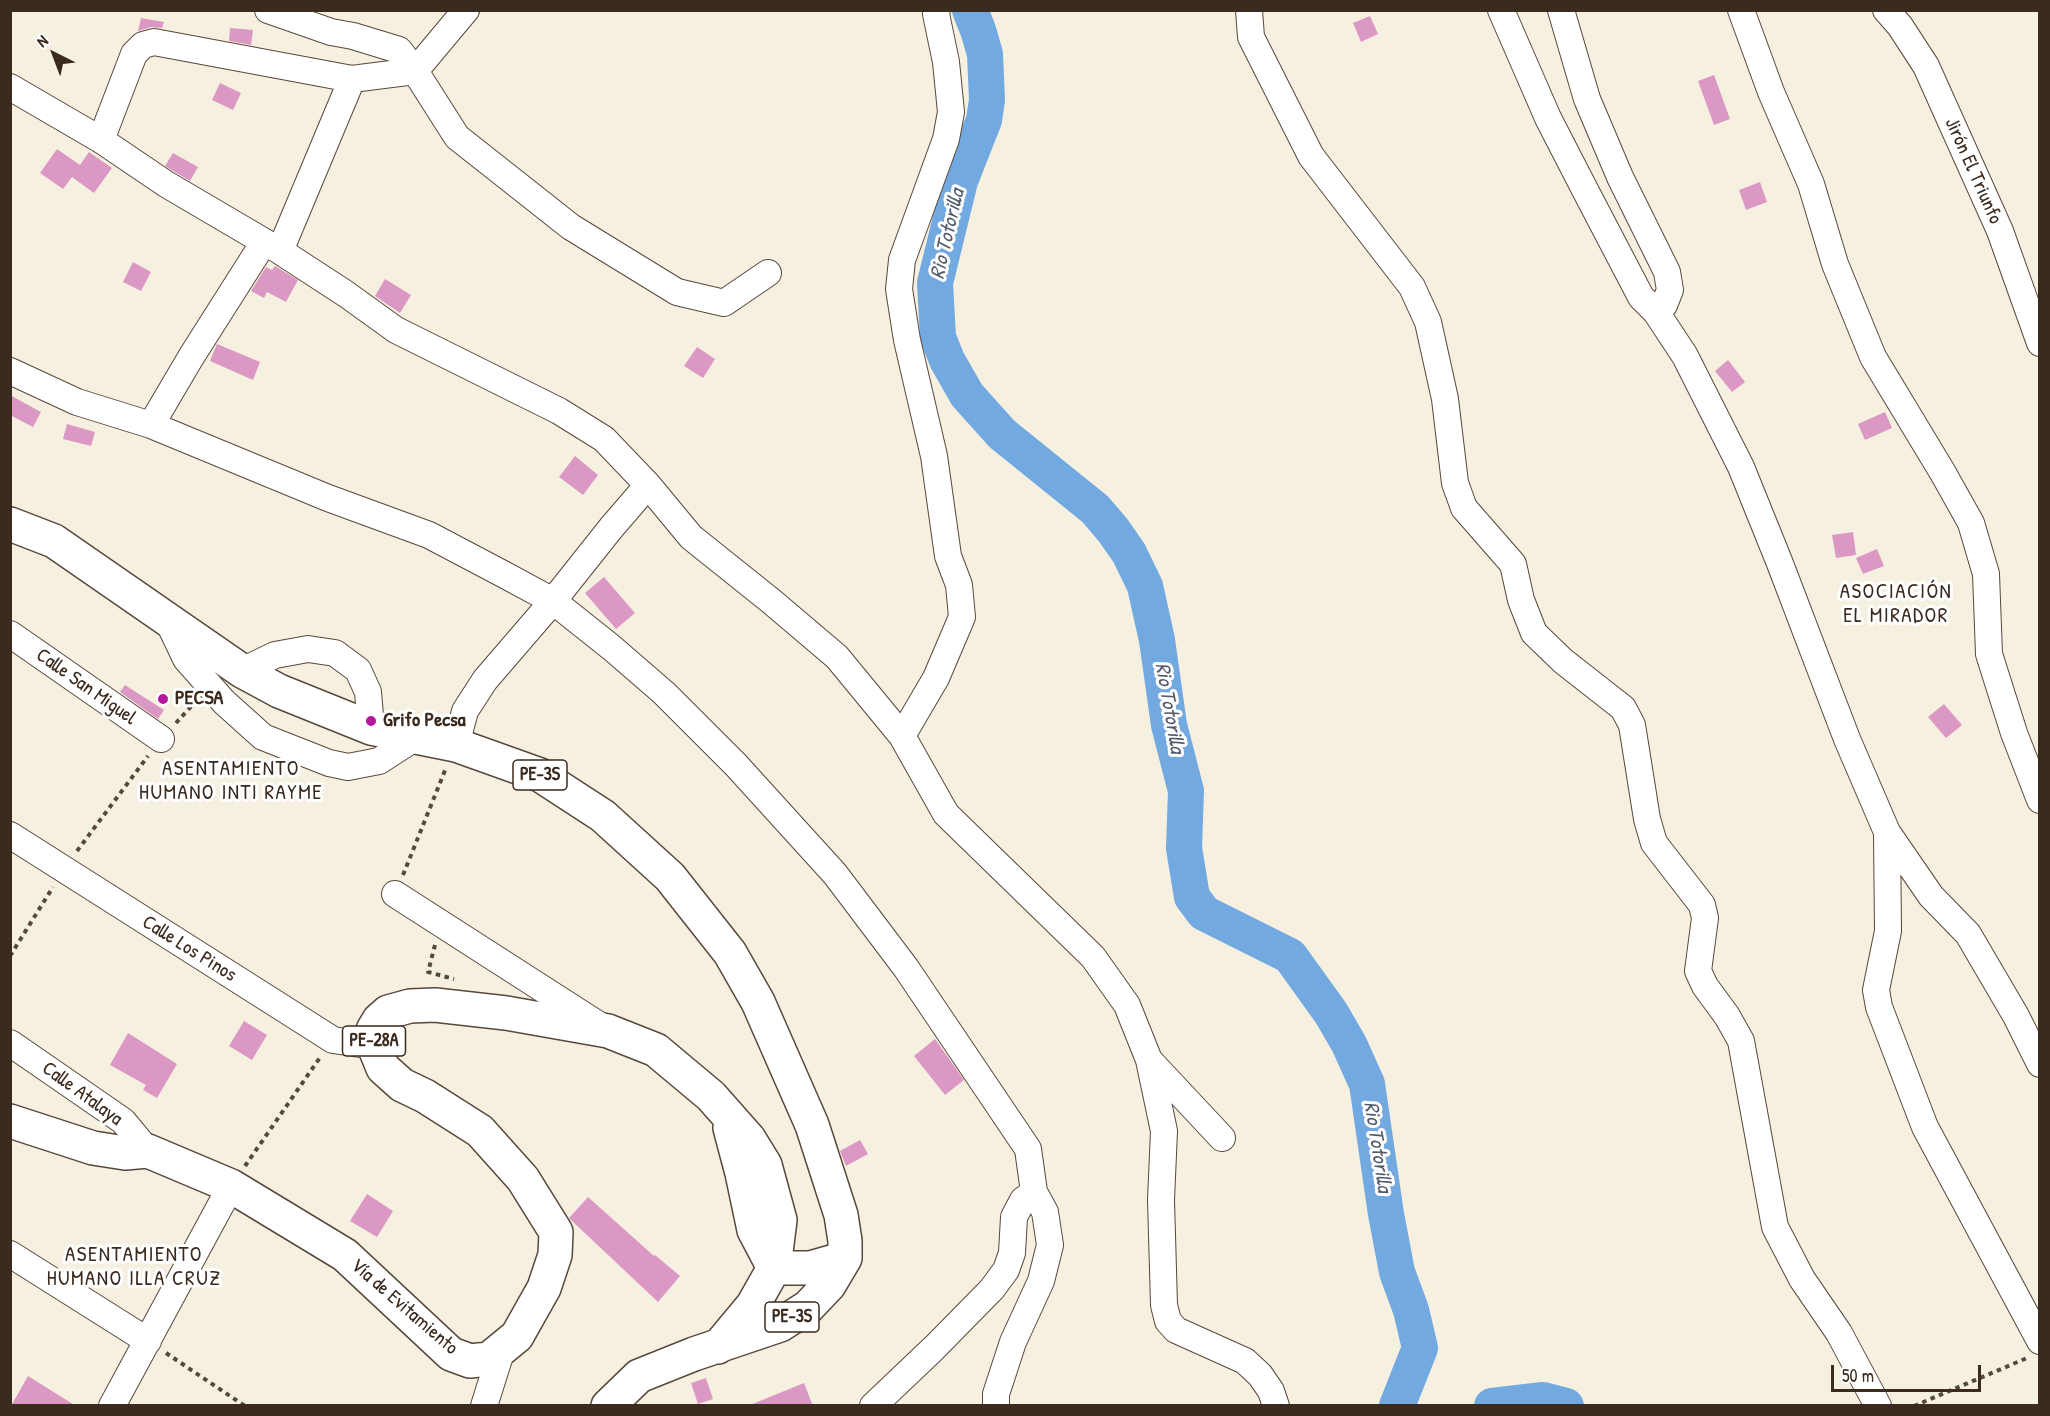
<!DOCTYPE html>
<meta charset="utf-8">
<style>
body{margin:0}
#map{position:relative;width:2050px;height:1416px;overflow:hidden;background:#f6f0e0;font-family:"Patrick Hand",sans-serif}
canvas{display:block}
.frame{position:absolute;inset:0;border:12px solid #3b2a1e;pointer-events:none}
.north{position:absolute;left:24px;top:24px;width:60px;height:60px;-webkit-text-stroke:4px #fff;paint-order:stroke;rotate:318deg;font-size:16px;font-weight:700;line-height:24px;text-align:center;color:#3b2a1e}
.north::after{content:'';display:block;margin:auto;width:21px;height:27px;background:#3b2a1e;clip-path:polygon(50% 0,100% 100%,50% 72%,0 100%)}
.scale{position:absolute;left:1831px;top:1365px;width:150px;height:27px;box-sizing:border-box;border:3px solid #3b2a1e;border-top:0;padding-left:8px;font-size:18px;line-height:21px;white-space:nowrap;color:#3b2a1e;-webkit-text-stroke:4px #fff;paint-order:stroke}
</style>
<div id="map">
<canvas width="2050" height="1416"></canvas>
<div class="frame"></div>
<div class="north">N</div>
<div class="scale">50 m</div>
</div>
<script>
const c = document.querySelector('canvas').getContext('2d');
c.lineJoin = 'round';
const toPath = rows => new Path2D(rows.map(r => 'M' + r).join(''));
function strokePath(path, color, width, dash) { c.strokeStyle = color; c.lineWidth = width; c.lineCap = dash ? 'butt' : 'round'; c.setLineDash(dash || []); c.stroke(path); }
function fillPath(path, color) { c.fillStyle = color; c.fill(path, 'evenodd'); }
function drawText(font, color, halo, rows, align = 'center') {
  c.font = font + ' "Patrick Hand",sans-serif'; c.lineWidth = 6; c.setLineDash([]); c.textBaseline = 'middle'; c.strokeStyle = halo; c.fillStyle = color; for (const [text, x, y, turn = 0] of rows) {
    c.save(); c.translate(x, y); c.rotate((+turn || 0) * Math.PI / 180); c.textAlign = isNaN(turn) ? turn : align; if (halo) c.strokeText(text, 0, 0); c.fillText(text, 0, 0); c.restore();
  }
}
const river = toPath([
 [970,10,978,30,985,54,987,100,984,120,960,181,935,283,938,337,947,360,967,395,1002,434,1095,509,1113,530,1129,553,1145,586,1157,640,1169,725,1186,791,1184,848,1192,897,1204,913,1290,956,1331,1013,1349,1044,1367,1084,1386,1214,1397,1272,1411,1310,1420,1348,1397,1406],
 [1492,1406,1543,1400,1566,1406]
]);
const building = toPath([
 [1370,16,1378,34,1361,42,1353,23],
 [141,18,164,22,162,28,151,27,138,31],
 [230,28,253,30,251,45,229,41],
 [1714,75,1730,119,1714,125,1698,81],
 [220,83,241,93,233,110,212,100],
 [57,149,80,165,89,152,112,168,94,193,72,177,63,189,40,173],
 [173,153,198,167,190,181,165,166],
 [1760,182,1767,202,1746,210,1739,190],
 [133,262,151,272,141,291,123,282],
 [275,266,298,280,286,302,267,292,264,298,251,291,266,267,272,270],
 [385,279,411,295,400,313,375,296],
 [217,344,260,362,253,380,210,361],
 [697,347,715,359,703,378,684,366],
 [1728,360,1745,382,1732,392,1715,371],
 [10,395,41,412,33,427,10,415],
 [1885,412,1892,428,1865,440,1858,424],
 [67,424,95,432,91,446,63,439],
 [575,456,598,475,583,495,559,477],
 [1853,532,1856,555,1836,558,1832,535],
 [1877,549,1884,566,1863,574,1856,558],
 [604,577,635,613,616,629,585,593],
 [125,685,164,710,158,719,120,692],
 [1944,704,1962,725,1946,738,1928,717],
 [244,1021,267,1035,252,1060,229,1046],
 [128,1033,177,1064,157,1098,143,1090,146,1085,110,1065],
 [935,1039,964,1080,945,1095,914,1056],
 [860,1140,868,1154,846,1166,840,1151],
 [367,1194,393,1211,377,1237,350,1221],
 [588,1197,654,1256,655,1255,680,1276,658,1302,572,1221,569,1218],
 [28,1376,76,1406,11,1406],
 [706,1378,713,1399,698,1404,691,1383],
 [804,1383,813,1406,750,1406,750,1405]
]);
const path = toPath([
 [176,723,195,702],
 [77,851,148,756],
 [403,875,446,768],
 [435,945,428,972,454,979],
 [10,956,53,887],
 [245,1166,321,1056],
 [166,1353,245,1406],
 [1914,1406,2027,1358]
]);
const minor = toPath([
 [268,10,331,32,353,36,399,50,415,71,457,137,571,227,677,292,724,303,768,273],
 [1249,10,1251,37,1311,156,1412,287,1428,322,1445,399,1455,483,1464,508,1513,564,1521,600,1534,633,1563,661,1623,708,1632,725,1647,819,1654,843,1702,905,1705,918,1698,971,1705,986,1727,1016,1741,1041,1775,1227,1802,1279,1839,1333,1878,1406],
 [1501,10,1548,118,1583,186,1641,297,1656,312,1664,305,1670,290,1667,272,1620,177,1587,99,1561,10],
 [1741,10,1771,92,1811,184,1835,264,1873,357,1943,473,1971,523,1986,574,1989,654,2014,733,2040,800],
 [1886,10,1900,26,1926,66,2000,231,2040,343],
 [10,87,101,140,166,184,280,251,346,294,396,330,559,411,604,439,648,485,691,537,771,601,837,657,902,736,946,814,1093,957,1127,1005,1149,1060,1164,1131,1161,1200,1164,1305,1168,1321,1176,1330,1245,1361,1260,1375,1271,1391,1276,1406],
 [101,140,134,54,143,45,154,42,352,79,415,71,466,10],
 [280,251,352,79],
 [1656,312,1685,356,1741,467,1779,561,1847,739,1887,832,1931,896,1968,934,2016,1016,2040,1064],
 [10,371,77,402,151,425,328,498,429,535,503,574,553,601,612,648,664,693,736,765,835,874,906,968,1028,1149,1034,1192,1045,1212,1050,1245,1041,1281,1013,1342,996,1394,996,1406],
 [151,425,191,357,264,242],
 [167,619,186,659,224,702,263,737,329,763,348,767,379,761,416,737],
 [10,634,161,739],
 [242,671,275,655,308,649,335,653,358,670,368,692,371,728],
 [902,736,936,678,962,617,959,585,948,556,934,456,907,340,899,289,902,260,946,139,951,112,946,62,936,14,937,10],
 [456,745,465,711,485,680,553,601,611,528,648,485],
 [1887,832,1888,931,1876,990,1879,1007,1925,1127,2040,1341],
 [10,835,333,1040,374,1046],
 [395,894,602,1027],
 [10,1043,123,1121,148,1151],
 [1149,1060,1222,1138],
 [10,1254,148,1341],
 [112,1406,231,1186],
 [484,1406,502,1349],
 [873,1406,934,1348,992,1289,1006,1270,1012,1253,1014,1217,1023,1200,1034,1192]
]);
const highway = toPath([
 [10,524,54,541,242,671,279,691,371,728,456,745,540,775,603,816,670,877,730,953,758,1002,812,1125,841,1215,845,1241,845,1258,829,1285,808,1307,780,1325,694,1354,639,1376,608,1406],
 [10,1121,93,1148,125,1153,148,1151,231,1186,345,1255,451,1354,470,1361,489,1359,517,1336,544,1288,555,1255,556,1232,523,1179,480,1131,425,1096,402,1085,383,1068,374,1046,373,1030,379,1020,388,1012,410,1006,435,1005,506,1013,608,1031,656,1050,711,1096,749,1139,765,1165,780,1220,774,1268,753,1305,718,1347],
 [730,1128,742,1173,754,1230,774,1268],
 [774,1268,810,1268,845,1258]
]);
const markers = [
 [163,699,6,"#b5179e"],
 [371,721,6,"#b5179e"]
];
const shields = [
 [540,775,54],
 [374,1041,63],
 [792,1317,54]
];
const shieldNames = [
 ["PE-3S",540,775],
 ["PE-28A",374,1041],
 ["PE-3S",792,1317]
];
const streetNames = [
 ["Jirón El Triunfo",1973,171,66],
 ["Calle San Miguel",86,687,35],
 ["Calle Los Pinos",189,949,32],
 ["Calle Atalaya",82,1094,36],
 ["Vía de Evitamiento",404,1307,41]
];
const poiNames = [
 ["PECSA",175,699],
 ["Grifo Pecsa",383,721]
];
const waterNames = [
 ["Rio Totorilla",948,234,-77],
 ["Rio Totorilla",1169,708,80],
 ["Rio Totorilla",1377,1147,81]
];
const neighbourhoodNames = [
 ["ASOCIACIÓN",1896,592],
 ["EL MIRADOR",1896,616],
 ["ASENTAMIENTO",231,769],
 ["HUMANO INTI RAYME",231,793],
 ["ASENTAMIENTO",134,1255],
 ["HUMANO ILLA CRUZ",134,1279]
];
strokePath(river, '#72a9e1', 36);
fillPath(building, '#dc98c4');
strokePath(minor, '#57483b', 28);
strokePath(highway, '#57483b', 36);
strokePath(path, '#57483b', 4, [4.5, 4.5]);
strokePath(minor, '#fff', 26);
strokePath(highway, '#fff', 33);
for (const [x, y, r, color] of markers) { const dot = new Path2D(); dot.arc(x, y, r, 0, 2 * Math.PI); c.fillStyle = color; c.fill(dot); strokePath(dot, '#fff', 2); }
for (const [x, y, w] of shields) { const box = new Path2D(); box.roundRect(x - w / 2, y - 15, w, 30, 4.5); c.fillStyle = '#fff'; c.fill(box); strokePath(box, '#3b2a1e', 1.5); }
drawText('bold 18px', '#3b2a1e', null, shieldNames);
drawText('20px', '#3b2a1e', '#fff', streetNames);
drawText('bold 20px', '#3b2a1e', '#fff', poiNames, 'left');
drawText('italic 21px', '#515d6c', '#fff', waterNames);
c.letterSpacing = '1.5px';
drawText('21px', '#3b2a1e', '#fff', neighbourhoodNames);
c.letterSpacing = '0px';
</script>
